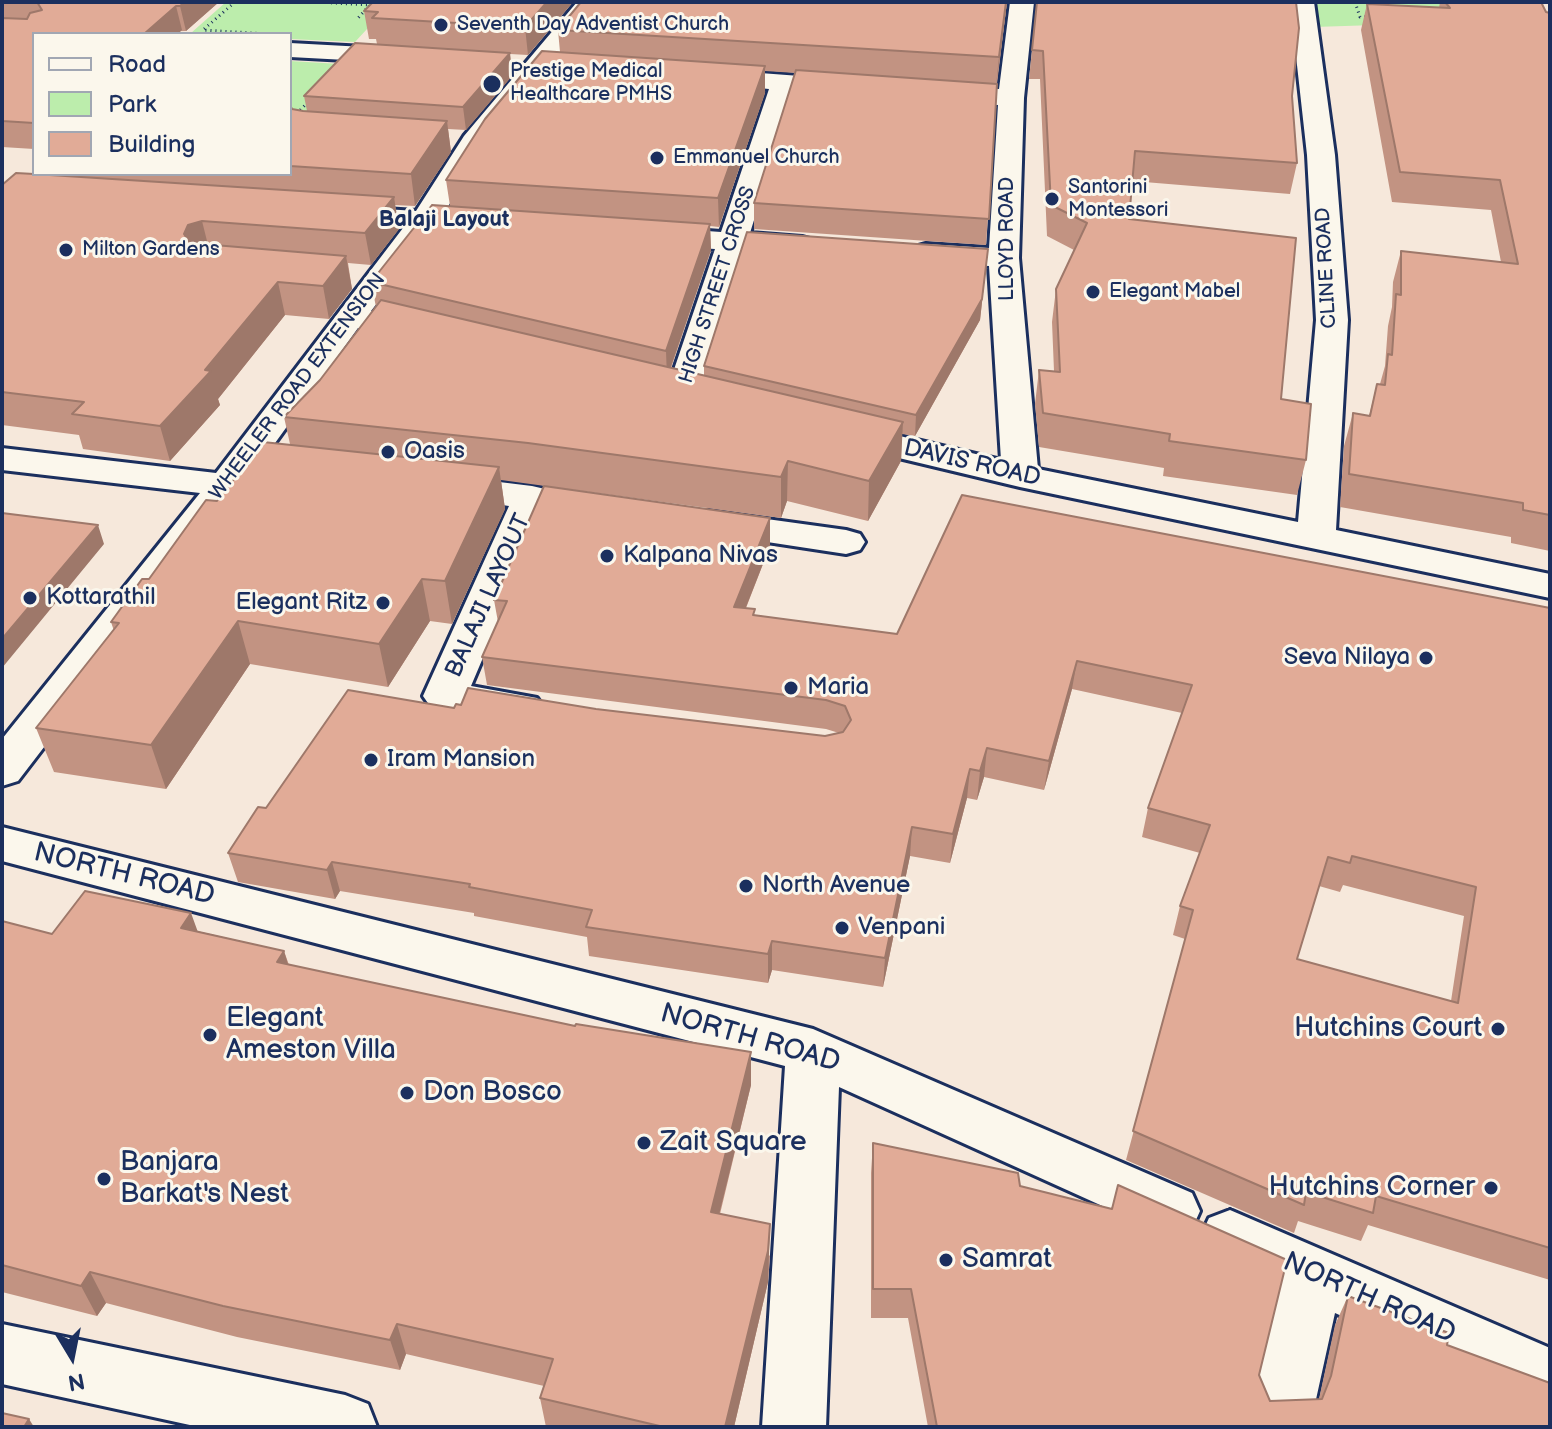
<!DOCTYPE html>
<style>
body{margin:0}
#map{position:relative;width:1552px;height:1429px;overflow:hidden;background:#f6e8db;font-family:"Balsamiq Sans",sans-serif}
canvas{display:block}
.frame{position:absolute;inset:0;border:4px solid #1b2f5e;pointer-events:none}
.legend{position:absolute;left:32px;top:32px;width:260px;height:144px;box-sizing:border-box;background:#fbf7ec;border:2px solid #a1a7b3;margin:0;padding:10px 14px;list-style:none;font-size:24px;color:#1b2f5e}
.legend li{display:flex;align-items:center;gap:16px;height:40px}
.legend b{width:40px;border:2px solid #a1a7b3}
.north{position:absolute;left:32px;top:1317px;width:80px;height:80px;-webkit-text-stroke:6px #fbf7ec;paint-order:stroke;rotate:170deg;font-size:22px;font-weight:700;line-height:32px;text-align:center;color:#1b2f5e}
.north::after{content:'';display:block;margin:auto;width:28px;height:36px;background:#1b2f5e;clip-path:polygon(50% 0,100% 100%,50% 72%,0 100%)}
</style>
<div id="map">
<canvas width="1552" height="1429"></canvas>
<div class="frame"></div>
<ul class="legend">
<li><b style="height:10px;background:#fbf7ec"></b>Road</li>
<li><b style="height:22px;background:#bcedac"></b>Park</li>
<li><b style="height:22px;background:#e1ab97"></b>Building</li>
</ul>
<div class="north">N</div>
</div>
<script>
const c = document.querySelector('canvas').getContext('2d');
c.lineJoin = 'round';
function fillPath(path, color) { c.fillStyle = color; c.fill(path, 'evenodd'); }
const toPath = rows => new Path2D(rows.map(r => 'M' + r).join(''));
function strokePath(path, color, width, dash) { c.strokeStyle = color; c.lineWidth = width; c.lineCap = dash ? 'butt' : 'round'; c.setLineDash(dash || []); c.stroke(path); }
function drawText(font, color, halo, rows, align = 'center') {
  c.font = font + ' "Balsamiq Sans",sans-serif'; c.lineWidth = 6; c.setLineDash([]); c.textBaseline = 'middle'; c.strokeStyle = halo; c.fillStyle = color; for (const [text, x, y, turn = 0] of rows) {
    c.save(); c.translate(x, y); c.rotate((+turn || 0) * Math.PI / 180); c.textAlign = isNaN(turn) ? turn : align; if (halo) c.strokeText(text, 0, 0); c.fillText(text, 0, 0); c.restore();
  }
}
const green = toPath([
 [226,2,369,2,391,3,355,42,290,39,290,34,191,33],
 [1308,2,1523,2,1529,20,1314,27],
 [290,61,357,65,290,133]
]);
const path = toPath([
 [235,2,203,30,268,34],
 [316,2,370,5,358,18],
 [1355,2,1360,17,1367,17],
 [290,121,308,102]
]);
const minor = toPath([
 [577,2,601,2,486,145,444,213,478,215,488,218,493,224,488,230,478,233,433,230,371,311,436,327,440,334,436,341,424,344,358,328,239,493,18,781,2,786,2,739,200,493,2,470,2,448,216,473,403,228,329,221,324,215,329,209,339,206,416,211,464,136,577,2],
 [1010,2,1034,2,1024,98,1019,258,1038,469,1298,522,1316,320,1307,155,1290,2,1314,2,1335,155,1348,320,1336,530,1550,574,1550,598,1020,487,832,442,827,434,832,426,845,423,1001,460,989,266,926,262,915,259,911,253,915,247,926,244,989,248,998,105,938,101,929,98,925,93,929,88,938,85,999,89,1010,2],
 [290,43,402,49,411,51,414,56,411,61,402,63,290,57,290,43],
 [707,69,853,80,862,83,866,88,862,93,853,96,794,91,750,233,802,237,813,240,817,246,813,252,802,255,744,251,699,396,694,403,682,406,670,403,665,396,715,249,651,245,640,242,636,236,640,230,651,227,721,232,769,89,698,82,694,77,698,72,707,69],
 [442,475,532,486,545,489,551,497,471,686,537,698,544,708,537,718,522,723,445,710,430,706,423,696,509,506,429,494,423,486,429,478,442,475],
 [709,511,846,530,860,534,865,542,860,550,846,554,695,531,690,523,695,515,709,511],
 [2,827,813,1029,1192,1193,1200,1211,1192,1229,1171,1237,839,1087,826,1427,762,1427,785,1066,2,861,2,827],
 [1230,1210,1550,1348,1550,1410,1335,1313,1315,1404,1306,1426,1260,1426,1251,1404,1279,1288,1209,1256,1200,1237,1209,1218,1230,1210],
 [2,1324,345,1395,368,1404,377,1427,199,1427,2,1384,2,1324]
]);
const wall = toPath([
 [2,2,219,2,186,31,34,34,34,149,2,147],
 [573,2,528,55,510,54,512,76,466,130,448,129,451,152,415,206,395,205,399,229,371,265,348,263,352,289,329,319,285,315,218,399,220,405,170,461,83,449,79,435,2,425,2,185,48,174,290,174,290,105,292,109,307,111,304,96,377,44,376,39,369,39,364,11],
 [581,2,1007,2,997,84,986,245,754,229,754,203,796,73,765,71,765,93,719,227,710,226,711,250,671,368,704,375,704,366,988,249,980,320,915,436,902,434,901,461,868,521,787,501,781,518,501,480,505,509,452,624,430,621,388,687,250,664,166,789,54,772,36,728,114,631,111,622,217,501,290,444,284,417,320,380,376,307,371,282,450,206,446,180,560,52,558,30],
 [1037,2,1292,96,1297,163,1290,194,1132,181,1129,219,1281,399,1306,460,1297,495,1163,476,1164,468,1039,447,1035,404,1039,370,1054,371,1052,322,1056,289,1074,250,1047,236,1040,79,1029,79],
 [1440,2,1541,2,1546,12,1550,13,1550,551,1511,543,1511,537,1340,507,1344,446,1353,413,1369,416,1377,384,1380,384,1385,366,1388,326,1392,307,1393,282,1401,251,1501,262,1491,210,1392,202,1361,30,1367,4,1439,8],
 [770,518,770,546,746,608,755,615,897,634,1550,608,1550,1280,1368,1225,1361,1241,1298,1221,1294,1233,1126,1160,1185,939,1173,935,1180,906,1200,853,1142,837,1148,808,1182,713,1072,689,1044,790,984,777,977,800,967,798,950,863,910,856,883,987,772,970,768,983,589,956,587,937,474,916,474,913,340,891,335,899,238,882,228,853,266,808,454,708,596,709,825,736,839,733,826,729,487,685,482,657,498,622,494,600],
 [1343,885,1464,916,1451,1001,1297,959,1319,886,1340,892],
 [2,921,52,934,197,931,284,951,289,965,751,1085,720,1214,770,1256,768,1282,734,1427,546,1427,540,1398,544,1386,406,1354,400,1370,237,1337,106,1303,97,1316,2,1292],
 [873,1143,1020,1186,1259,1375,1270,1401,1319,1399,1335,1325,1348,1296,1447,1345,1550,1427,928,1427,908,1318,871,1318,871,1173]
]);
const shadedWall = toPath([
 [185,2,219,2,186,31,180,6],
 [547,2,573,2,528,55,525,27],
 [1006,2,1007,2,996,86,999,57],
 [176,6,182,30,178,34,144,34],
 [510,53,512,76,466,130,463,107],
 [765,66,765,93,719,227,718,198],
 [447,121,451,152,415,206,411,174],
 [394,197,399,229,371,265,365,233],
 [202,221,210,253,192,266,184,234,188,225],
 [710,224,711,250,667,378,666,351],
 [988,249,980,320,915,436,916,415],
 [346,256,352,289,329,319,323,286],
 [278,282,285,315,218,399,220,405,170,461,160,426],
 [903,422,901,461,868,521,869,481],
 [788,461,787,501,781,518,781,477],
 [499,467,505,509,452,624,445,581],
 [770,518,770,546,735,635,734,607],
 [98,525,104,544,2,668,2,639],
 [422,579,430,621,388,687,379,644],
 [238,621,250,664,166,789,151,745],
 [1077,661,1072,689,1044,790,1049,761],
 [987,748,984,777,977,800,980,771],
 [970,769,967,798,950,863,953,834],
 [912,827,910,856,883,987,885,958],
 [332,862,340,891,335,899,327,870],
 [191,913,203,946,181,928],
 [772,941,772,970,768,983,768,954],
 [284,951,294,984,277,962],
 [751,1052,751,1085,712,1243,711,1212],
 [770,1224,768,1282,734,1427,725,1427],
 [90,1272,106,1303,97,1316,81,1286],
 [397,1324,406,1354,400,1370,390,1340],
 [29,1419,34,1427,24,1427]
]);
const building = toPath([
 [37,2,185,2,180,6,176,6,144,34,34,34,34,123,2,121,2,18,27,19,30,13,42,10,37,2],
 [373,2,547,2,525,27,372,18,378,12,364,11,373,2],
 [581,2,1006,2,999,57,558,30,581,2],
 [1037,2,1296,2,1299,28,1292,96,1297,163,1135,151,1129,219,1296,238,1281,399,1311,404,1306,460,1169,441,1170,434,1043,413,1039,370,1060,372,1056,289,1087,223,1051,205,1043,51,1032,50,1037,2],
 [1445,2,1541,2,1546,12,1550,13,1550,515,1523,510,1523,503,1349,474,1353,413,1370,416,1377,384,1385,385,1388,354,1392,355,1396,294,1401,295,1401,251,1518,264,1500,180,1400,172,1367,4,1450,8,1445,2],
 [355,43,510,53,463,107,304,96,355,43],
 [542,51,765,66,718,198,446,180,485,119,542,51],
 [796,70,997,84,989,219,754,203,796,70],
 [290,105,292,109,303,111,447,121,411,174,290,166,290,105],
 [16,173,34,174,394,197,365,233,202,221,188,225,184,234,190,243,346,256,323,286,278,282,205,370,211,371,160,426,72,414,84,402,2,392,2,185,16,173],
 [432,205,710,224,666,351,371,282,432,205],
 [747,232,988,249,982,299,916,415,704,366,747,232],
 [381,300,903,422,869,481,788,461,781,477,528,443,284,417,320,380,381,300],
 [263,442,499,467,445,581,422,579,379,644,238,621,151,745,36,728,119,623,111,622,142,579,149,579,206,500,217,501,263,442],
 [544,486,770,518,734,607,755,609,753,615,897,634,962,495,1550,608,1550,1248,1376,1196,1373,1213,1306,1192,1304,1205,1133,1131,1193,910,1180,906,1210,825,1148,808,1192,685,1077,661,1049,761,987,748,980,771,970,769,953,834,912,827,885,958,772,941,768,954,586,927,592,910,469,887,470,884,332,862,327,870,228,853,258,807,266,808,348,690,454,708,456,704,461,705,468,688,596,709,825,736,843,732,851,720,845,706,826,700,482,657,507,601,494,600,544,486],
 [1352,856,1476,887,1458,1003,1297,959,1328,857,1350,863,1352,856],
 [2,513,98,525,2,639,2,513],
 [85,891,191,913,181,928,284,951,277,962,575,1026,576,1024,751,1052,711,1212,770,1224,768,1251,725,1427,664,1427,540,1398,553,1359,397,1324,390,1340,223,1306,90,1272,81,1286,2,1265,2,921,52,934,85,891],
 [873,1143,1018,1173,1020,1186,1112,1209,1118,1185,1287,1260,1259,1375,1270,1401,1322,1399,1331,1376,1348,1296,1449,1333,1447,1345,1550,1383,1550,1427,937,1427,911,1289,873,1289,873,1143],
 [2,1413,29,1419,24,1427,2,1427,2,1413]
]);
const markers = [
 [441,25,8,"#1b2f5e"],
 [492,84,10,"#1b2f5e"],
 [657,158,8,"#1b2f5e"],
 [1052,199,8,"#1b2f5e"],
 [66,250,8,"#1b2f5e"],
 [1093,292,8,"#1b2f5e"],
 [388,452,8,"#1b2f5e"],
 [607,556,8,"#1b2f5e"],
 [30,598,8,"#1b2f5e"],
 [383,603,8,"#1b2f5e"],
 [1426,658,8,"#1b2f5e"],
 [791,688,8,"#1b2f5e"],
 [371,760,8,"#1b2f5e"],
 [746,886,8,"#1b2f5e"],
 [842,928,8,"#1b2f5e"],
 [1498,1029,8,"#1b2f5e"],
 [210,1035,8,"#1b2f5e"],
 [407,1093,8,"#1b2f5e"],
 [644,1143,8,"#1b2f5e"],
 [104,1179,8,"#1b2f5e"],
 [1491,1188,8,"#1b2f5e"],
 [946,1260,8,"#1b2f5e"]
];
const farPoinames = [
 ["Seventh Day Adventist Church",457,25],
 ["Prestige Medical",510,72],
 ["Healthcare PMHS",510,95],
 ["Emmanuel Church",673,158],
 ["Santorini",1068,188],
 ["Montessori",1068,211],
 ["Milton Gardens",82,250],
 ["Elegant Mabel",1109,292]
];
const farStreetnames = [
 ["LLOYD ROAD",1008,239,-90],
 ["CLINE ROAD",1327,268,-93],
 ["HIGH STREET CROSS",718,285,-72],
 ["WHEELER ROAD EXTENSION",298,387,-53]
];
const farNeighbourhoodnames = [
 ["Balaji Layout",444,220]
];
const poiNames = [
 ["Oasis",404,452],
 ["Kalpana Nivas",623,556],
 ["Kottarathil",46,598],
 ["Elegant Ritz",367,603,"right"],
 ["Seva Nilaya",1410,658,"right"],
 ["Maria",807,688],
 ["Iram Mansion",387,760],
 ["North Avenue",762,886],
 ["Venpani",858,928]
];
const streetNames = [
 ["DAVIS ROAD",972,464,13],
 ["BALAJI LAYOUT",489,596,-66]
];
const nearStreetnames = [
 ["NORTH ROAD",124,875,14],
 ["NORTH ROAD",750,1039,16],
 ["NORTH ROAD",1369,1299,24]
];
const nearPoinames = [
 ["Elegant",226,1019],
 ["Ameston Villa",226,1051],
 ["Hutchins Court",1482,1029,"right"],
 ["Don Bosco",423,1093],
 ["Zait Square",660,1143],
 ["Banjara",120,1163],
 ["Barkat's Nest",120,1195],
 ["Hutchins Corner",1475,1188,"right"],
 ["Samrat",962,1260]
];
fillPath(green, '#bcedac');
strokePath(minor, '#1b2f5e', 6);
strokePath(path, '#1b2f5e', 3, [1, 4]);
fillPath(minor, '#fbf7ec');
fillPath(wall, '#c29382');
fillPath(shadedWall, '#9e786a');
fillPath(building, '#e1ab97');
strokePath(building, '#9e786a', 2);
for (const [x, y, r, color] of markers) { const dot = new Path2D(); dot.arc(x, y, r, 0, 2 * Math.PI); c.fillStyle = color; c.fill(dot); strokePath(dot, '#fbf7ec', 3); }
drawText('20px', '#1b2f5e', '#fbf7ec', farPoinames, 'left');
drawText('20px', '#1b2f5e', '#fbf7ec', farStreetnames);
drawText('bold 22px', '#1b2f5e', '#fbf7ec', farNeighbourhoodnames);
drawText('24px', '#1b2f5e', '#fbf7ec', poiNames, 'left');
drawText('24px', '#1b2f5e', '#fbf7ec', streetNames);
drawText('28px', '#1b2f5e', '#fbf7ec', nearStreetnames);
drawText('28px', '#1b2f5e', '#fbf7ec', nearPoinames, 'left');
</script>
